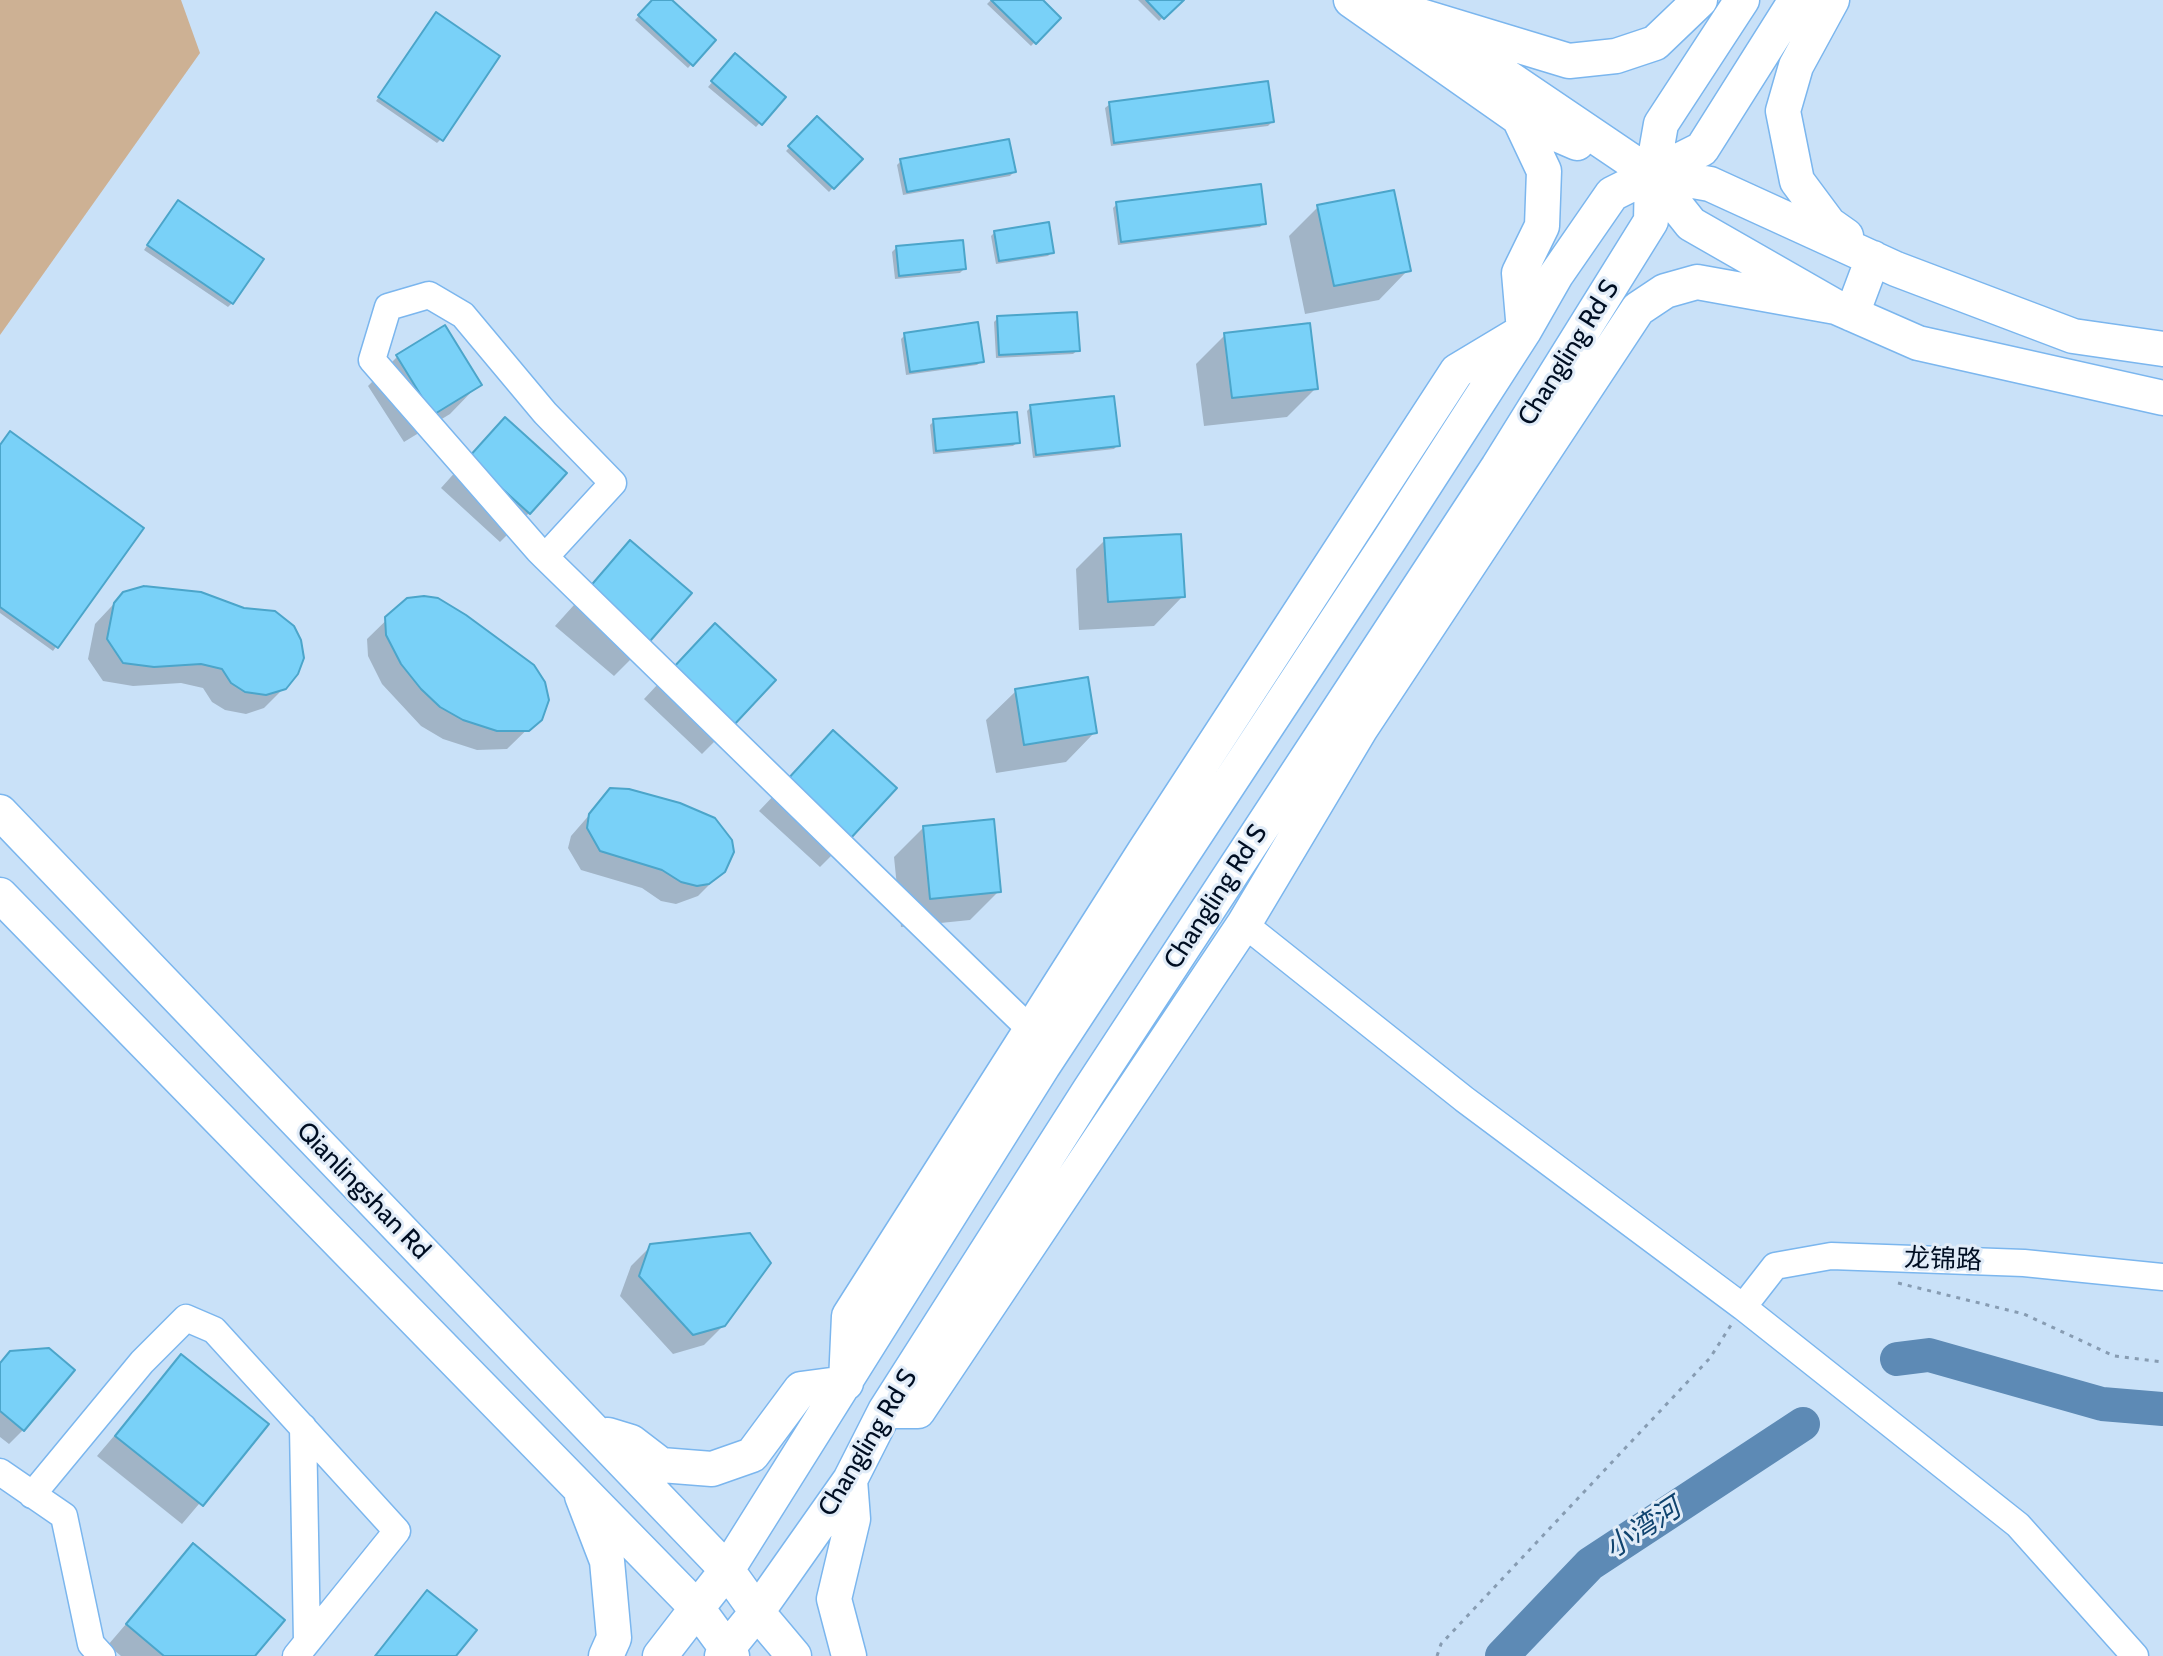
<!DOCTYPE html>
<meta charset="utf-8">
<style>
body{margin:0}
canvas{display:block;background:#c9e1f8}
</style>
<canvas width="2163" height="1656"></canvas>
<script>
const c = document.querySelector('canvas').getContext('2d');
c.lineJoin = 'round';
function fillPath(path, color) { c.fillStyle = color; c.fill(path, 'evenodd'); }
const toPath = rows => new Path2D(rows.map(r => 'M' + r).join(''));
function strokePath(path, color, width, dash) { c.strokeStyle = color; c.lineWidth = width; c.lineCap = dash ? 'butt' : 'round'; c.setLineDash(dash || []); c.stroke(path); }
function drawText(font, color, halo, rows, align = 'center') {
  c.font = font + ' Cabin,"Noto Sans SC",sans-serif'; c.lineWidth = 6; c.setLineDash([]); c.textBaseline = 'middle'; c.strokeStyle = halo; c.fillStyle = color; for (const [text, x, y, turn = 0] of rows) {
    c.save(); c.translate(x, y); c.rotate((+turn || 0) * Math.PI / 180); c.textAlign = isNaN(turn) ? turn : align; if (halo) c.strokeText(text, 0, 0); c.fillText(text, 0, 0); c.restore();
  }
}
const green = toPath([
 [0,0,181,0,200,53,0,335]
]);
const shadow = toPath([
 [654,0,669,0,713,40,688,68,635,20],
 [991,0,1040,0,1058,18,1031,46,987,4],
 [1138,0,1181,0,1159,21],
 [432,18,441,139,437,143,376,101],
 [735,56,783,97,756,127,708,87],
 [1110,104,1272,122,1268,126,1111,146,1105,108],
 [817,119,860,159,829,192,786,151],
 [901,161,1014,172,1010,176,903,195,897,165],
 [1117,204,1264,223,1260,227,1118,245,1113,208],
 [174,206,232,303,228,307,144,250],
 [1318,207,1408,270,1379,300,1305,314,1289,236],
 [995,232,1052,252,1048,256,996,264,991,236],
 [896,248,964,269,960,273,895,279,892,252],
 [998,318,1078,350,1073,354,996,358,994,322],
 [905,335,982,361,977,365,906,375,901,339],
 [1225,335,1316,388,1287,417,1204,426,1196,364],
 [397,357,479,384,450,414,404,442,368,386],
 [1031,407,1118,445,1114,449,1033,458,1027,411],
 [934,421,1018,442,1013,446,933,454,930,425],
 [0,446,142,529,53,651,0,613],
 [476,449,529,513,500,542,441,488],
 [1105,540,1183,596,1154,626,1079,630,1076,569],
 [630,543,643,647,614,676,555,626],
 [124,593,244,610,284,688,264,708,246,714,225,710,212,702,203,688,181,683,133,686,103,681,88,659,95,624],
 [407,600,544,713,507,749,477,750,443,739,421,726,382,684,368,656,367,639],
 [686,654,731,725,702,754,644,699],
 [1016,691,1095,732,1066,762,996,773,986,720],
 [833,733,849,838,820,867,759,811],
 [611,790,629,791,699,811,714,820,718,876,698,896,676,904,661,901,642,888,581,870,568,848,571,836],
 [923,828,999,891,970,920,901,927,894,857],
 [651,1246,724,1325,704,1345,673,1354,620,1296,631,1266],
 [182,1356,266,1425,182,1524,97,1456],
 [0,1364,23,1430,9,1444,0,1437],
 [193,1546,253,1656,121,1656,108,1645]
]);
const river = toPath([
 [1897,1359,1929,1355,2102,1404,2163,1409],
 [1502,1656,1590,1564,1803,1424]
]);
const building = toPath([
 [652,0,672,0,716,40,693,66,638,15,652,0],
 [991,0,1043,0,1061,18,1036,44,991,0],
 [1146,0,1184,0,1164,19,1146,0],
 [436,12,500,56,443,141,378,97,436,12],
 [735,53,786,97,762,125,711,81,735,53],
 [1268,81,1274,122,1114,143,1109,102,1268,81],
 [817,116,863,159,834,189,788,146,817,116],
 [1009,139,1016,172,907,192,900,159,1009,139],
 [1261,184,1266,224,1121,242,1116,202,1261,184],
 [1394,190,1411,271,1334,286,1317,205,1394,190],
 [178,200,264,259,233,304,147,245,178,200],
 [1049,222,1054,253,999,261,994,231,1049,222],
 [963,240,966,269,899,276,896,246,963,240],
 [1077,312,1080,351,999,355,997,316,1077,312],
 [978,322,984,362,910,372,904,333,978,322],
 [1310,323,1318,389,1232,398,1224,333,1310,323],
 [445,325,482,385,433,415,396,355,445,325],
 [1114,396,1120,446,1036,455,1030,405,1114,396],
 [1017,412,1020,443,936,451,933,419,1017,412],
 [505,417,567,473,530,514,468,458,505,417],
 [10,431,144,528,58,648,0,607,0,445,10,431],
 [1181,534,1185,597,1108,602,1104,538,1181,534],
 [630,540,692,593,644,648,582,596,630,540],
 [144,586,201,592,244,608,275,611,294,626,301,640,304,658,298,674,286,689,266,695,245,692,231,683,222,669,201,664,154,667,123,663,107,639,114,603,123,592,144,586],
 [424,596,438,598,466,615,534,665,545,682,549,700,542,720,529,731,497,731,463,720,440,707,421,689,401,664,386,635,385,617,407,598,424,596],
 [715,623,776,680,733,726,672,669,715,623],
 [1088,677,1097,733,1024,745,1015,689,1088,677],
 [833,730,897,788,850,839,786,781,833,730],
 [610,788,629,789,680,803,715,818,732,840,734,852,725,872,709,884,697,886,681,882,662,870,600,851,587,828,589,814,610,788],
 [994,819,1001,892,930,899,923,826,994,819],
 [750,1233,771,1263,725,1326,693,1335,639,1276,650,1244,750,1233],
 [49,1348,75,1370,24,1431,0,1411,0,1363,10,1351,49,1348],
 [181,1354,269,1424,203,1506,115,1436,181,1354],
 [193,1543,285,1620,255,1656,164,1656,126,1624,193,1543],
 [427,1590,477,1630,456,1656,375,1656,427,1590]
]);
const path = toPath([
 [1898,1283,2024,1314,2114,1356,2163,1362],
 [1437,1656,1441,1644,1710,1358,1731,1325]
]);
const minor = toPath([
 [545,557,613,483,545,413,463,315,429,295,388,307,372,360,538,550,545,557,869,873,1033,1032],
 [1244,924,1464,1099,1743,1307,2018,1525,2135,1656],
 [1743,1307,1775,1266,1831,1256,2024,1263,2163,1277],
 [303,1427,307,1642],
 [0,1472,64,1516,91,1644,102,1656],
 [32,1495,142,1362,186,1318,214,1330,397,1531,296,1656]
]);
const major = toPath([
 [1351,0,1519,118,1544,171,1542,226,1519,273,1524,331],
 [1395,0,1414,14,1569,61,1616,56,1655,43,1700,0],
 [1832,0,1796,66,1783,111,1797,181,1829,224,1846,236],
 [1414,14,1652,175,1691,224,1836,307,1918,343,2163,398],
 [1519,118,1577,143],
 [1648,173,1710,184,1896,269,2073,336,2163,349],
 [1852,314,1873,258],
 [0,812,727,1570,1043,1066,1390,539,1524,331,1556,275,1612,194,1702,149,1796,0],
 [0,895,697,1608,660,1656],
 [846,1382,849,1316,1144,852,1457,371,1517,335],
 [885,1411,918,1411,1244,924,1361,728,1638,309,1665,291,1697,282,1836,307],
 [608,1435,631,1442,661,1465,712,1469,752,1455,801,1389,846,1383],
 [582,1496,607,1561,614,1638,606,1656],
 [722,1656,727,1649,757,1612,727,1570,697,1608,727,1649,732,1656],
 [794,1656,757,1612,850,1480,885,1411,1089,1091,1498,467,1651,221,1652,175,1661,124,1742,0],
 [849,1656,834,1599,853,1519,850,1480]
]);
const streetNames = [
 ["Changling Rd S",1569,353,-58],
 ["Changling Rd S",1216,897,-57],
 ["Qianlingshan Rd",363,1191,46],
 ["龙锦路",1943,1260,2],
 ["Changling Rd S",868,1443,-59]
];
const waterNames = [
 ["小湾河",1643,1529,-33]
];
fillPath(green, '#cdb194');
fillPath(shadow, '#0003');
strokePath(river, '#5d8ab5', 34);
fillPath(building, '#79d1f8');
strokePath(building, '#4ba5ca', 2);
strokePath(minor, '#7bb6ee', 29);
strokePath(major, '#7bb6ee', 37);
strokePath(path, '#879cb2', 3, [4, 6]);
strokePath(minor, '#fff', 26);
strokePath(major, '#fff', 34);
drawText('26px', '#000e22', '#e1ecf8', streetNames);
drawText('italic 28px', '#10446f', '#e1ecf8', waterNames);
</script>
